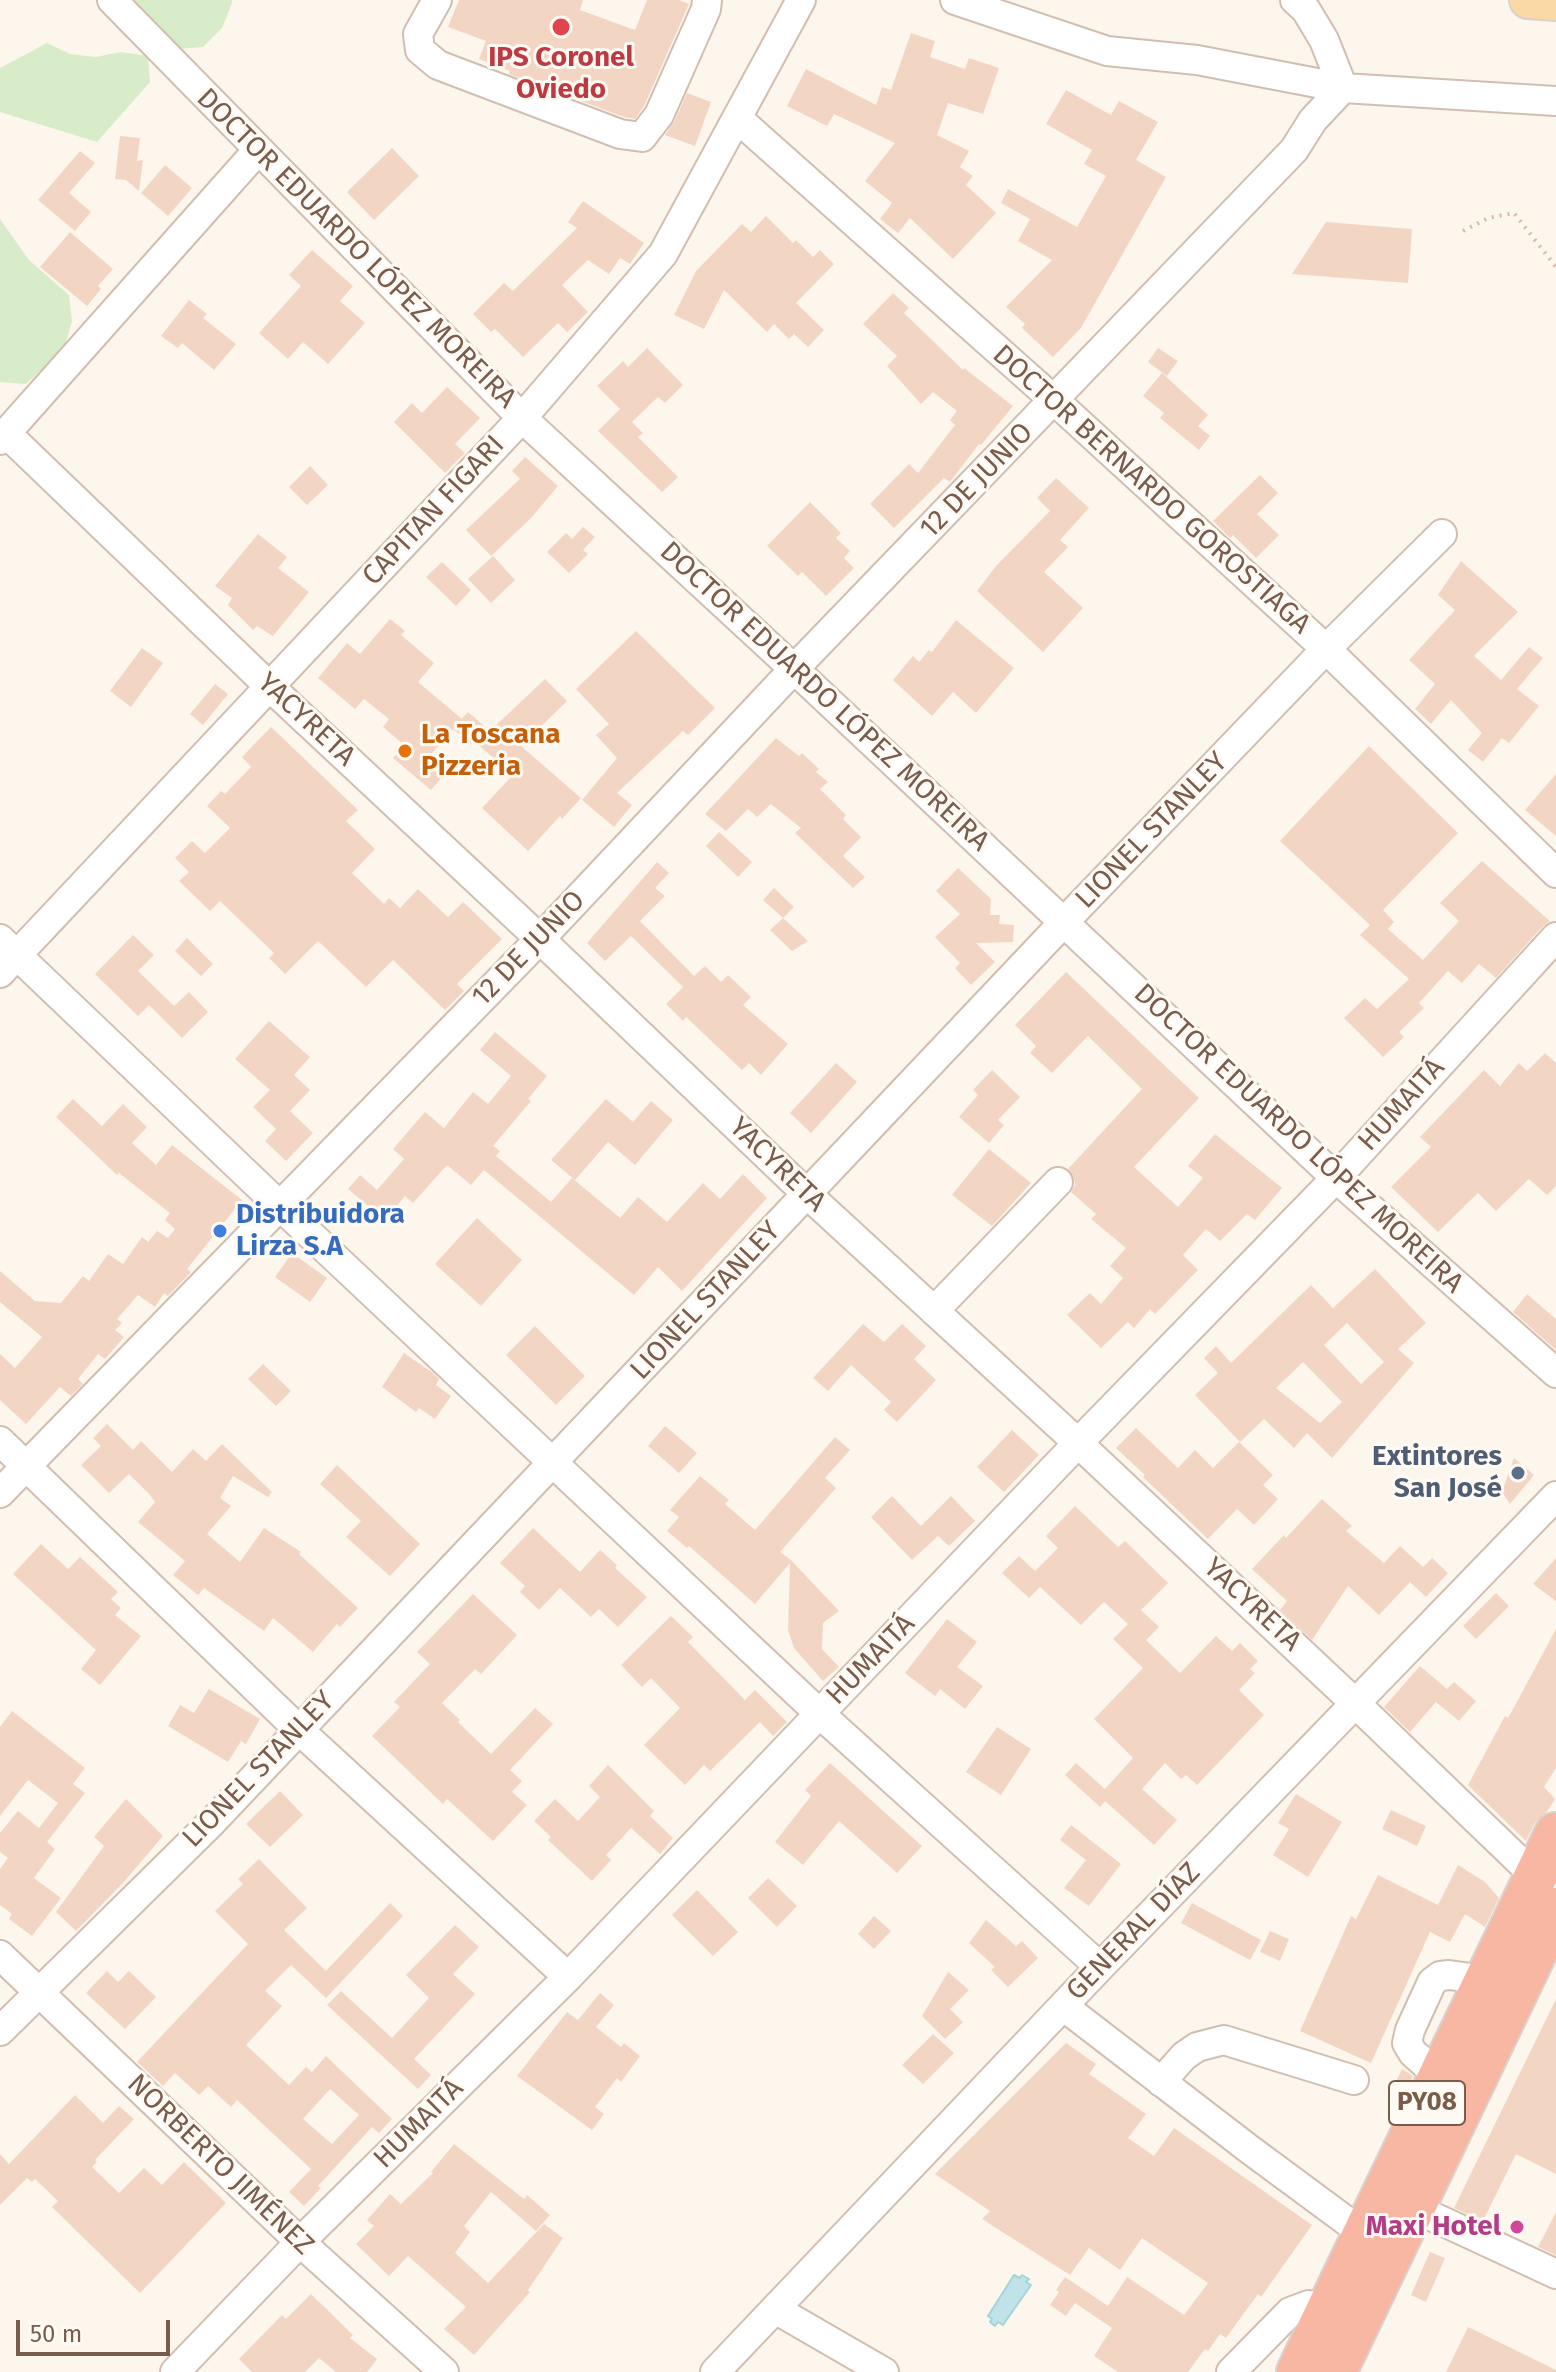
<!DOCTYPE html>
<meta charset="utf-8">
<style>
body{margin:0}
#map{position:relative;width:1556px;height:2372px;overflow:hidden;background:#fdf6ec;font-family:"Fira Sans",sans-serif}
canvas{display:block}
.scale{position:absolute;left:16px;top:2320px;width:154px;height:36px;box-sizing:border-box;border:4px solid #7a5c4d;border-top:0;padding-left:10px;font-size:24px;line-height:28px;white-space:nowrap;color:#7a5c4d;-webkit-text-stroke:6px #fffaf3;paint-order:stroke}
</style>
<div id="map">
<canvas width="1556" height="2372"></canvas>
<div class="scale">50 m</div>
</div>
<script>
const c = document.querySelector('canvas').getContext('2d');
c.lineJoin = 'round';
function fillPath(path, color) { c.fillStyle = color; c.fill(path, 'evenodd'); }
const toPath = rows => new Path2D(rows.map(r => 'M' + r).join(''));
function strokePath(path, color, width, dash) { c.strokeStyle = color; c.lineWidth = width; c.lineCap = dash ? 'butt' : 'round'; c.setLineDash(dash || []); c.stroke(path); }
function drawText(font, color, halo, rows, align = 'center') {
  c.font = font + ' "Fira Sans",sans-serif'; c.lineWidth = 6; c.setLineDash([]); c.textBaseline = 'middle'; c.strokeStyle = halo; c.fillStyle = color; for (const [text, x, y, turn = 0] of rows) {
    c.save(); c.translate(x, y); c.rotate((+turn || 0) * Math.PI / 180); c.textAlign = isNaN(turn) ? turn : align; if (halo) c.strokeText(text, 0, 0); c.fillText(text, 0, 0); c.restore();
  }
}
const green = toPath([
 [116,0,232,0,232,3,222,28,203,47,177,49],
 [47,43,70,54,96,57,121,52,148,56,150,82,97,142,0,112,0,68],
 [0,219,29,260,69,295,72,321,64,349,26,384,0,382]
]);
const water = toPath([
 [1014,2275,1020,2278,1022,2275,1029,2279,1026,2282,1031,2285,1003,2325,998,2322,995,2326,990,2322,992,2319,988,2316,1014,2275]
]);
const building = toPath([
 [459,0,583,0,580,10,635,30,647,0,679,0,689,4,644,106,635,119,624,117,509,74,510,71,479,59,486,41,448,27],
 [911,33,935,41,930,57,965,69,969,58,999,68,983,114,948,103,937,135,969,151,960,167,973,176,966,185,996,213,953,259,910,218,898,233,880,219,892,203,865,181,895,143,834,114,827,126,787,106,806,69,876,105,882,87,891,90],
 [1066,90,1111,115,1119,101,1158,122,1136,160,1166,177,1081,328,1053,357,1022,328,1025,324,1006,307,1052,260,1018,241,1030,219,1001,203,1008,189,1077,227,1106,176,1084,164,1092,150,1046,124],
 [687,93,711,102,695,146,665,135,674,122],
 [120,136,140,138,137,161,143,160,139,191,126,180,115,179],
 [392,148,419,176,374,220,347,192],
 [80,151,95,163,69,193,91,212,75,231,38,200],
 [165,165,192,188,168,216,141,193],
 [583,201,644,243,630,264,620,258,609,274,588,260,562,285,588,312,567,332,558,323,523,357,495,329,491,332,473,314,504,283,513,291,577,228,568,222],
 [766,216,793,243,796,240,813,257,820,250,834,264,796,303,824,330,808,347,794,334,789,339,774,324,767,332,724,290,704,329,674,315,696,271,742,224,751,232],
 [1326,222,1412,229,1408,283,1292,274],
 [70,232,113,269,98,286,101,289,87,306,40,267],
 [312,250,353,286,340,301,365,323,328,364,303,342,288,359,259,333,301,286,289,275],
 [893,293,909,308,904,313,963,370,964,368,1013,406,981,445,979,444,950,482,944,478,894,528,870,504,909,464,918,473,955,425,950,420,957,411,933,392,921,404,887,366,897,356,863,324],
 [189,300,207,314,203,318,236,344,214,370,182,343,178,348,161,336],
 [647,348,683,385,665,403,658,397,632,422,643,433,638,437,678,477,662,492,598,431,620,409,597,386,623,361,628,367],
 [1158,348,1178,361,1167,376,1148,362],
 [1162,373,1208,415,1198,426,1210,436,1199,450,1160,418,1164,413,1143,396],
 [447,387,480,418,455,444,465,453,445,473,394,422,412,403,422,413],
 [525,457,558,486,531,518,491,556,466,530,520,479,512,471],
 [310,466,328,485,307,505,289,487],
 [1260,475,1278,493,1257,514,1279,535,1256,558,1233,535,1230,538,1213,521],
 [1056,478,1089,508,1060,540,1068,547,1044,572,1083,608,1043,652,977,591,996,566,1050,511,1037,498],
 [810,502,841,533,836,538,850,551,844,558,854,568,826,596,802,572,798,576,767,546],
 [583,527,595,537,583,550,588,554,569,573,547,552,566,533,572,539],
 [258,534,287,557,278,568,309,592,273,636,257,626,253,630,228,605,232,598,215,586],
 [493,556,515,580,491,603,468,579],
 [1461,561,1518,612,1474,656,1501,680,1529,647,1543,658,1517,689,1539,706,1509,743,1502,738,1483,762,1468,750,1482,733,1451,700,1431,724,1415,709,1435,684,1409,660,1455,610,1438,595],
 [442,562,471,590,456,606,426,577],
 [390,619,405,631,401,635,434,663,418,682,462,719,458,723,468,712,490,731,545,679,567,701,521,746,581,798,562,819,560,816,528,851,482,808,513,775,474,741,471,744,453,729,431,754,449,769,431,790,393,758,404,745,383,727,389,719,364,699,355,709,318,678,347,643,360,654],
 [956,620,1014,668,976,713,953,692,932,716,893,680,913,656,919,662,929,650,932,652],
 [636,631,715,708,688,735,683,731,617,793,632,805,614,827,582,800,617,758,596,735,609,724,576,689],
 [142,648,163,663,131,707,110,691],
 [215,684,228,694,203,725,190,714],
 [271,727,358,810,346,821,375,849,352,873,384,904,389,898,400,908,418,889,448,917,463,902,502,939,457,984,464,991,445,1010,393,960,366,987,318,941,285,974,269,958,274,953,220,901,210,911,179,881,189,872,175,858,192,841,205,853,230,828,207,806,221,791,225,794,251,767,242,757],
 [776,738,799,756,802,753,819,769,816,772,828,782,820,789,846,815,843,819,861,837,843,856,865,877,853,888,795,833,801,828,771,804,757,817,748,809,726,831,705,814],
 [1369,746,1458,833,1383,910,1394,922,1388,929,1423,960,1459,921,1440,903,1482,861,1550,921,1543,926,1496,978,1479,964,1462,983,1448,971,1419,1003,1424,1008,1399,1032,1404,1037,1383,1057,1344,1018,1365,998,1377,1009,1409,979,1360,935,1370,925,1280,841],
 [1556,774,1556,836,1525,810],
 [719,832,752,862,738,877,706,846],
 [657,862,669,873,655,888,665,896,640,921,694,976,705,966,721,982,728,975,751,997,743,1005,788,1044,761,1075,749,1063,742,1070,686,1017,683,1021,666,1004,683,987,631,936,605,961,587,943],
 [958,868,991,899,990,915,1000,915,999,924,1014,925,1013,942,976,943,995,962,971,985,955,968,960,963,935,937,960,914,936,891],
 [774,888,794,907,783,918,763,900],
 [783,918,808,941,792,951,770,930],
 [133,935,154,955,138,971,174,1006,189,992,208,1012,182,1038,149,1005,138,1016,95,974],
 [187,938,213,964,201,976,175,951],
 [1066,972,1199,1098,1134,1167,1178,1207,1203,1178,1188,1166,1215,1134,1282,1188,1255,1220,1247,1214,1220,1241,1206,1229,1183,1255,1198,1270,1155,1314,1150,1309,1134,1328,1128,1322,1101,1348,1067,1315,1090,1293,1101,1304,1123,1278,1110,1266,1126,1248,1091,1219,1096,1214,1071,1192,1075,1185,1074,1178,1068,1169,1142,1089,1088,1036,1052,1073,1030,1053,1036,1046,1015,1025],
 [269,1021,310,1057,294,1075,310,1090,290,1111,313,1133,286,1161,265,1141,276,1129,253,1107,270,1090,235,1059],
 [495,1032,547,1076,528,1099,531,1101,493,1146,500,1151,496,1156,551,1202,572,1178,620,1218,638,1197,667,1222,703,1183,720,1199,743,1174,767,1198,682,1291,658,1267,634,1295,484,1170,471,1185,447,1165,413,1203,405,1196,385,1220,348,1189,360,1175,377,1190,404,1159,393,1149,425,1112,444,1128,473,1092,488,1104,511,1076,480,1050],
 [1545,1053,1556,1063,1556,1186,1547,1195,1529,1179,1496,1211,1478,1193,1438,1232,1391,1187,1431,1147,1420,1137,1484,1070,1500,1086,1519,1063,1527,1071],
 [836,1063,857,1082,811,1133,790,1113],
 [992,1070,1020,1097,998,1120,1004,1125,989,1143,959,1117,978,1095,973,1090],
 [73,1099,102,1126,123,1104,147,1127,132,1143,156,1165,172,1145,242,1200,187,1269,191,1272,168,1296,164,1293,155,1307,138,1295,117,1319,122,1323,115,1330,124,1337,105,1359,98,1354,78,1379,83,1384,71,1396,60,1387,26,1424,0,1400,0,1354,15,1368,42,1337,0,1302,0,1271,35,1301,61,1303,83,1276,89,1281,108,1254,123,1264,142,1237,148,1242,157,1231,168,1238,175,1229,165,1220,170,1213,119,1173,117,1175,56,1117],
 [606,1099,633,1122,651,1101,673,1120,635,1165,608,1142,575,1180,551,1160],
 [989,1149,1031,1183,992,1226,952,1195],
 [477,1218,522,1260,481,1306,435,1264],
 [292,1253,327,1278,310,1302,275,1277],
 [1375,1269,1426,1323,1398,1349,1414,1363,1332,1458,1307,1433,1294,1448,1264,1419,1240,1442,1195,1395,1218,1373,1204,1358,1216,1346,1231,1363,1311,1285,1333,1308],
 [1347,1323,1384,1362,1361,1384,1324,1345],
 [1303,1362,1342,1402,1320,1423,1276,1388],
 [1527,1294,1556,1319,1556,1350,1513,1312],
 [863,1324,884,1342,902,1324,926,1346,914,1359,936,1380,897,1422,884,1410,891,1402,851,1365,828,1391,813,1378],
 [535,1326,585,1376,556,1405,506,1355],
 [404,1353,433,1373,439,1379,436,1385,451,1396,435,1419,419,1408,416,1412,382,1387],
 [263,1364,291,1391,276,1406,248,1379],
 [107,1424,133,1450,141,1441,172,1472,193,1449,206,1461,222,1444,272,1492,268,1497,233,1476,220,1498,231,1506,207,1534,240,1562,264,1528,301,1552,299,1554,358,1608,340,1627,337,1624,313,1652,273,1618,264,1631,204,1588,198,1595,173,1575,185,1561,138,1522,155,1502,150,1495,129,1474,109,1493,81,1465,101,1446,93,1438],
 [665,1426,697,1453,679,1473,648,1446],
 [1136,1428,1178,1468,1195,1450,1213,1468,1239,1442,1273,1475,1263,1485,1278,1499,1254,1525,1237,1509,1208,1539,1143,1477,1145,1475,1116,1448],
 [1012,1430,1039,1455,1004,1492,977,1467],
 [835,1437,850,1450,825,1478,836,1488,780,1552,791,1560,839,1611,823,1623,822,1649,839,1667,823,1681,794,1648,788,1630,790,1563,755,1604,689,1546,687,1548,667,1531,679,1517,670,1510,700,1476,729,1500,725,1504,755,1530],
 [1514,1458,1534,1475,1510,1504,1502,1492],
 [337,1465,420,1544,390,1576,346,1537,361,1521,320,1484],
 [892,1496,921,1526,951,1496,975,1521,949,1546,938,1536,912,1560,871,1517],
 [1322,1499,1352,1526,1346,1531,1384,1563,1400,1546,1423,1567,1432,1558,1448,1573,1426,1597,1410,1582,1379,1615,1348,1586,1312,1640,1280,1610,1287,1601,1252,1569,1284,1535,1286,1538],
 [1075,1506,1118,1547,1125,1541,1168,1583,1141,1610,1159,1627,1146,1640,1180,1673,1216,1636,1232,1651,1240,1643,1258,1661,1250,1669,1255,1673,1239,1690,1264,1715,1197,1785,1186,1775,1181,1779,1165,1763,1142,1789,1177,1820,1154,1845,1105,1801,1100,1807,1065,1775,1076,1763,1105,1789,1133,1758,1094,1719,1143,1668,1113,1639,1128,1624,1104,1602,1081,1625,1040,1587,1029,1598,1002,1573,1019,1556,1035,1571,1058,1548,1046,1536],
 [533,1528,580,1572,600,1550,617,1565,615,1568,647,1597,618,1627,599,1609,591,1617,560,1588,539,1610,520,1592,525,1586,500,1563],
 [41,1544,68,1569,80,1557,118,1592,111,1599,121,1608,115,1615,141,1636,100,1685,81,1669,96,1650,13,1574],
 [1556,1558,1556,1601,1533,1584],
 [1496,1593,1509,1606,1476,1639,1463,1626],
 [473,1594,517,1635,481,1674,475,1669,442,1703,460,1720,458,1722,491,1754,535,1708,553,1724,510,1770,522,1781,512,1792,527,1805,493,1841,447,1799,443,1804,372,1736,400,1707,394,1702,430,1664,417,1652],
 [671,1616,693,1637,688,1642,745,1700,755,1690,787,1722,773,1736,760,1722,710,1771,704,1765,685,1785,644,1745,680,1708,651,1678,642,1687,621,1665],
 [947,1619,977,1642,957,1667,983,1686,965,1709,940,1689,935,1696,905,1673],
 [1556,1629,1556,1768,1544,1787,1555,1799,1546,1813,1535,1823,1526,1841,1468,1785,1505,1716,1508,1718,1518,1700],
 [1420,1666,1447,1689,1454,1682,1476,1701,1459,1721,1436,1702,1410,1732,1384,1707],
 [209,1689,260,1719,246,1744,241,1741,228,1762,168,1726,180,1705,194,1713],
 [12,1711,85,1768,73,1784,85,1793,47,1842,55,1849,34,1878,61,1898,32,1936,9,1919,12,1914,0,1905,0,1869,8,1858,0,1852,0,1833,18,1811,39,1828,58,1803,28,1780,0,1816,0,1727],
 [997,1727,1031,1749,1001,1795,966,1772],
 [830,1763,922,1846,897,1873,839,1821,803,1865,775,1842,811,1796,805,1790],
 [608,1765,654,1811,650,1816,673,1838,660,1854,631,1828,606,1855,611,1860,592,1881,548,1840,551,1837,534,1821,555,1799,578,1821,600,1797,589,1786],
 [280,1791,303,1815,270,1847,246,1824],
 [1296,1794,1342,1822,1308,1877,1273,1855,1289,1829,1278,1823],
 [126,1799,163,1836,122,1884,76,1931,56,1912,104,1846,94,1837],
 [1391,1810,1426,1826,1417,1846,1382,1829],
 [1071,1825,1121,1864,1089,1906,1064,1888,1086,1860,1060,1840],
 [259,1859,307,1908,284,1930,326,1971,390,1903,403,1916,326,1998,291,1965,265,1991,282,2006,246,2045,289,2085,306,2067,312,2072,326,2056,392,2119,379,2133,372,2127,318,2186,321,2188,304,2206,289,2192,311,2169,237,2100,231,2107,208,2086,199,2095,175,2073,163,2086,137,2062,248,1944,215,1911,243,1884,238,1879],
 [330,2089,359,2115,332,2144,303,2119],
 [1458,1865,1485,1882,1499,1898,1485,1927,1465,1914,1450,1942,1430,1932,1371,2063,1300,2031,1351,1916,1356,1919,1378,1875,1438,1905],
 [768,1878,797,1906,777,1927,748,1898],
 [697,1890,738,1932,713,1956,672,1915],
 [1192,1903,1261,1940,1250,1960,1181,1923],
 [874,1916,891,1931,874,1949,858,1934],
 [986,1920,1016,1946,1022,1941,1038,1958,1008,1987,991,1970,995,1967,969,1943],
 [455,1925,479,1947,453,1974,475,1994,414,2059,431,2075,418,2089,327,2005,341,1991,392,2038,429,1998,406,1975],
 [1270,1931,1289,1939,1280,1961,1260,1952],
 [107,1971,118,1982,129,1971,156,1997,125,2029,86,1993],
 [948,1972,969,1990,950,2009,963,2022,945,2039,922,2016],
 [600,1993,614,2005,596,2027,621,2047,624,2043,640,2056,621,2082,617,2078,595,2107,604,2114,592,2130,517,2076,567,2012,578,2020],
 [1556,1999,1556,2174,1516,2154,1483,2221,1454,2208],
 [933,2034,954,2053,923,2084,902,2065],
 [1066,2043,1096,2064,1089,2074,1146,2114,1128,2138,1154,2156,1174,2128,1312,2225,1261,2297,1258,2294,1226,2338,1220,2334,1208,2351,1205,2349,1188,2372,1118,2372,1094,2356,1112,2328,1075,2303,1066,2316,1050,2305,1059,2292,1056,2290,1065,2277,1108,2306,1127,2277,1184,2315,1208,2283,1142,2238,1120,2270,1089,2248,1070,2275,982,2219,990,2211,935,2174],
 [1402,2069,1413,2076,1405,2093,1393,2088],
 [75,2095,103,2123,119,2106,134,2119,95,2160,97,2162,92,2167,119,2193,144,2168,162,2185,184,2162,226,2203,140,2293,52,2207,58,2201,35,2179,32,2182,27,2178,0,2205,0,2154,9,2164],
 [454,2144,524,2199,527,2195,550,2215,536,2231,491,2192,464,2226,470,2232,455,2253,488,2283,544,2224,563,2238,528,2290,530,2292,474,2355,444,2329,466,2307,408,2256,389,2276,356,2244,374,2226,367,2220,390,2194,401,2204,433,2173,431,2172],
 [1556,2212,1556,2255,1538,2247],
 [1430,2252,1445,2258,1426,2302,1411,2295],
 [311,2294,353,2335,350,2338,377,2359,367,2372,336,2372,319,2358,305,2372,252,2372,239,2359,282,2315,286,2319],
 [1468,2327,1556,2370,1556,2372,1446,2372]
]);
const path = toPath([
 [1463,231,1488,218,1514,213,1556,267]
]);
const minor = toPath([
 [112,0,522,418,794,669,1336,1178,1556,1373],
 [437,0,418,34,420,50,438,65,620,134,642,137,659,115,706,9,707,0],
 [955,0,1107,51,1197,60,1343,88,1556,101],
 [737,118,1055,401,1326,649,1556,873],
 [6,433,269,686,540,939,807,1194,1078,1443,1355,1703,1535,1876,1556,1884],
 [0,440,258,150],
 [0,939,280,1206,820,1714,1100,1967],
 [0,973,522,418,663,254,801,0],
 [934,1311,1058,1182],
 [0,1441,299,1730,568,1977],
 [0,1493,540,939,794,669,1294,150,1313,120,1343,88,1324,40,1306,10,1295,0],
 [0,1955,300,2242,444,2372],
 [1063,2006,1249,2149,1364,2234,1379,2241],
 [0,2031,212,1822,1064,922,1326,649,1442,534],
 [1440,2077,1413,2053,1407,2043,1410,2030,1432,1982,1440,1976,1449,1975,1486,1980],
 [1161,2082,1184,2056,1197,2047,1224,2040,1354,2080],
 [1399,2201,1556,2274],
 [775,2309,884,2372],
 [175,2372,300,2242,568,1977,1078,1443,1336,1178,1556,937],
 [715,2372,1100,1967,1556,1496],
 [1231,2372,1290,2312,1309,2305,1329,2308]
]);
const major = toPath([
 [1528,0,1556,2]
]);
const highway = toPath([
 [1298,2372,1556,1834],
 [1335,2372,1556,1909]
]);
const markers = [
 [561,27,10,"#e0444e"],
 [405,751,8,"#e8710a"],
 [220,1231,8,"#3f7fe0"],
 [1518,1473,8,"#5c6f8a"],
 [1517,2227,8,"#d1479c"]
];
const shields = [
 [1427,2103,76]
];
const shieldNames = [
 ["PY08",1427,2103]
];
const healthNames = [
 ["IPS Coronel",561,58],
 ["Oviedo",561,90]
];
const streetNames = [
 ["DOCTOR EDUARDO LÓPEZ MOREIRA",356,249,45],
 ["12 DE JUNIO",977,481,-46],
 ["DOCTOR BERNARDO GOROSTIAGA",1151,490,42],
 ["CAPITAN FIGARI",434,511,-47],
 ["DOCTOR EDUARDO LÓPEZ MOREIRA",824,697,43],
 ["YACYRETA",306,720,43],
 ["LIONEL STANLEY",1152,831,-46],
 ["12 DE JUNIO",529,949,-46],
 ["HUMAITÁ",1402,1105,-48],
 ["DOCTOR EDUARDO LÓPEZ MOREIRA",1298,1139,43],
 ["YACYRETA",777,1165,44],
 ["LIONEL STANLEY",706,1301,-47],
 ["YACYRETA",1252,1605,43],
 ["HUMAITÁ",871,1660,-46],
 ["LIONEL STANLEY",259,1770,-46],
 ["GENERAL DÍAZ",1134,1932,-46],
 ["HUMAITÁ",419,2124,-45],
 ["NORBERTO JIMÉNEZ",220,2165,44]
];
const foodNames = [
 ["La Toscana",421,735],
 ["Pizzeria",421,767]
];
const shopNames = [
 ["Distribuidora",236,1215],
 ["Lirza S.A",236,1247]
];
const serviceNames = [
 ["Extintores",1502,1457],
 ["San José",1502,1489]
];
const hotelNames = [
 ["Maxi Hotel",1501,2227]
];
fillPath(green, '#d8ecc9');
fillPath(water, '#bfe3e8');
strokePath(water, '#a5d3da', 2);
fillPath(building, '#f3d5c3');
strokePath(minor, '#d1beb0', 32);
strokePath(major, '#dad1cd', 40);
strokePath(highway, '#dad1cd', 46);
strokePath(path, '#d9b8a5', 4, [2, 6]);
strokePath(minor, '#fff', 28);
strokePath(major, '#fbd9a5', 36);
strokePath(highway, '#f7b7a3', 42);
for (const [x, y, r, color] of markers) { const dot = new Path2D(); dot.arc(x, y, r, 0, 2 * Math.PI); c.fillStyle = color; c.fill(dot); strokePath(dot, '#fffaf3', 3); }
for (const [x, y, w] of shields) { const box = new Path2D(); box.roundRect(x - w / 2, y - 22, w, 44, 6); c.fillStyle = '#fffaf3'; c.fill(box); strokePath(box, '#7a5c4d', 2); }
drawText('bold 26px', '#7a5c4d', null, shieldNames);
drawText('bold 28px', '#be3a42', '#fffaf3', healthNames);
drawText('28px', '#7a5c4d', '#fffaf3', streetNames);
drawText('bold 28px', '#c56008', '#fffaf3', foodNames, 'left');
drawText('bold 28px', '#366cbe', '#fffaf3', shopNames, 'left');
drawText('bold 28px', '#4e5e75', '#fffaf3', serviceNames, 'right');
drawText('bold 28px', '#b23c85', '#fffaf3', hotelNames, 'right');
</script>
